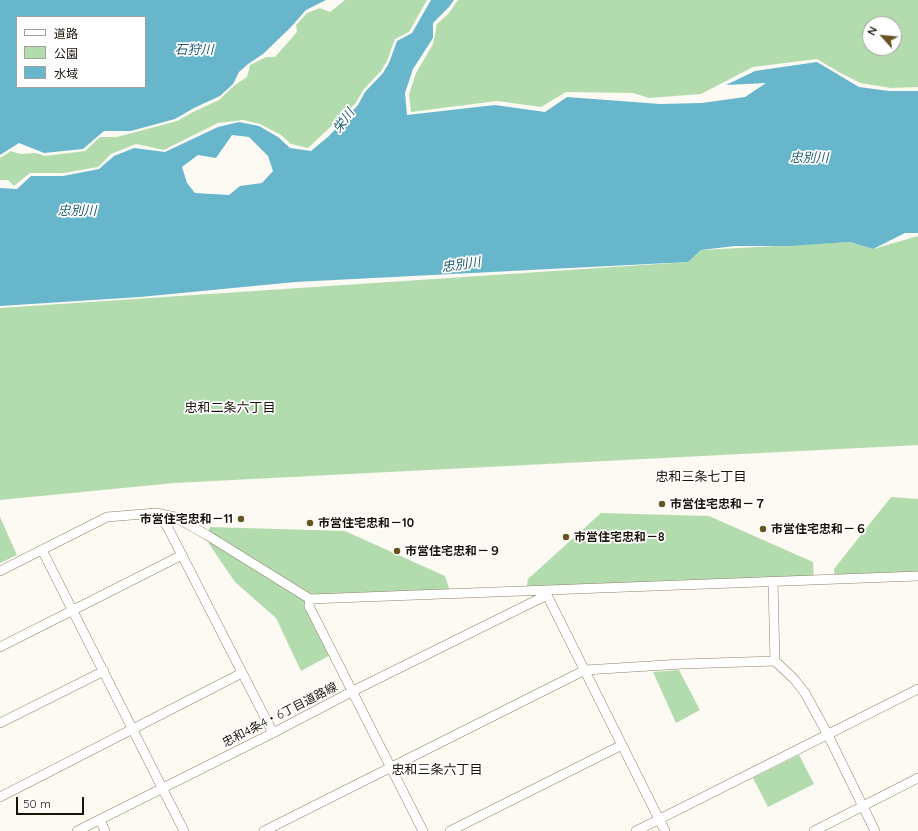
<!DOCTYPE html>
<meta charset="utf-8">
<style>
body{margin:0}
#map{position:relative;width:918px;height:831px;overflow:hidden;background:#fdf9f3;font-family:Quicksand,"Noto Sans JP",sans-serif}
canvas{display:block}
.legend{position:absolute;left:16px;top:16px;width:130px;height:72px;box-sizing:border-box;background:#fff;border:1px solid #a3a19d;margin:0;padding:5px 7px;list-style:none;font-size:12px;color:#1a1309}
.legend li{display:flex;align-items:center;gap:8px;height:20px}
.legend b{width:20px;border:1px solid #a3a19d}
.north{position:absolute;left:862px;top:16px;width:40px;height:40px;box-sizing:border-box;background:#fff;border:1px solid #a3a19d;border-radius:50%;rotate:297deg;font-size:11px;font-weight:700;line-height:16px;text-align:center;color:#1a1309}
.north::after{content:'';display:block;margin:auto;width:14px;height:18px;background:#665421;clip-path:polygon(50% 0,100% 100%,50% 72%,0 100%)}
.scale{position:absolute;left:16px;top:797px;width:68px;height:18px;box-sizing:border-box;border:2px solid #1a1309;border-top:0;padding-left:5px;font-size:12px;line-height:14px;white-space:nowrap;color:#1a1309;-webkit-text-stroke:3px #fff;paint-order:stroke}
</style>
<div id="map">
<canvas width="918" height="831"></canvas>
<ul class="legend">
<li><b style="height:5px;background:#fff"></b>道路</li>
<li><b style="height:11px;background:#b3dcae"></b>公園</li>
<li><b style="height:11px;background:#67b6cc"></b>水域</li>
</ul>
<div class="north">N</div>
<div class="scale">50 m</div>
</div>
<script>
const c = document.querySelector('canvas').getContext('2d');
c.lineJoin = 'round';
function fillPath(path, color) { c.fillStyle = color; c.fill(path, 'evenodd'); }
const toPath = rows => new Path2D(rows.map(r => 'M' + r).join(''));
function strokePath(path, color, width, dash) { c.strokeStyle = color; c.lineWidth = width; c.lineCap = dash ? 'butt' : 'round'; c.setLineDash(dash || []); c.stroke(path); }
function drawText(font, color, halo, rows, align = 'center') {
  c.font = font + ' Quicksand,"Noto Sans JP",sans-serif'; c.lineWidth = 3.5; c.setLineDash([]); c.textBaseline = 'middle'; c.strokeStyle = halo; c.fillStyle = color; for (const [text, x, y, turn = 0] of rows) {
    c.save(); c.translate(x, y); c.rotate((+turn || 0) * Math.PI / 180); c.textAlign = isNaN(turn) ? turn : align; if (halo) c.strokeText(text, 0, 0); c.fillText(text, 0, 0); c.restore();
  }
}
const green = toPath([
 [345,0,427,0,409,32,395,39,387,61,381,71,364,89,355,104,308,148,291,144,281,135,260,124,243,120,218,123,164,150,136,144,111,154,98,167,64,173,30,173,14,186,8,180,0,180,0,158,11,151,20,154,36,153,45,156,85,151,100,137,117,137,177,121,193,112,219,100,235,85,247,77,250,65,266,57,275,57,297,32,296,25,307,13,320,8,330,12],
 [458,0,918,0,918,87,891,88,860,83,837,71,817,59,753,67,701,94,649,98,633,93,566,92,541,107,497,101,411,112,409,94,416,73,433,44,437,24,448,14],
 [870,24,894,24,894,48,870,48],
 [918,236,918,445,174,483,0,500,0,308,688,262,701,250,850,242,873,249],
 [891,497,918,499,918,576,835,579,834,569],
 [601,513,709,516,813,562,814,580,526,592,528,579],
 [0,517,17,555,0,563],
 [210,527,345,531,445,576,451,594,310,599,334,653,301,671,276,618,235,582,209,544,207,535],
 [679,670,700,710,676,723,653,672],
 [799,755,814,784,768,807,753,778]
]);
const water = toPath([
 [0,0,326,0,306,10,290,28,263,54,248,64,239,72,233,84,220,96,194,108,175,119,131,131,104,131,83,149,44,153,19,143,0,155],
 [17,17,145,17,145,87,17,87],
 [431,0,454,0,449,7,433,23,433,38,413,69,405,93,407,115,495,105,545,112,567,97,660,104,702,103,745,97,766,83,726,85,755,71,817,62,859,87,889,91,918,91,918,233,905,233,873,249,850,242,789,246,735,246,701,250,688,262,295,282,140,297,0,306,0,188,17,189,31,176,63,176,99,169,114,156,134,148,165,152,218,127,239,122,259,126,278,137,290,148,311,151,329,136,358,105,365,92,383,73,389,63,397,41,412,33],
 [232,135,249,137,268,156,273,171,262,183,240,186,229,195,195,193,187,183,182,167,198,155,216,158]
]);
const minor = toPath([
 [156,513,167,526,273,733],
 [42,550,184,831],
 [0,571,107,517,156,513,175,517,207,535,310,599,918,576],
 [773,582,775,661,794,679,805,693,828,735,875,831],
 [545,591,665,831],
 [310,599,309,606,423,831],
 [0,647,182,555],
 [0,723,104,671],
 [0,797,242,673],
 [100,820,105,831],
 [77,831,273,733,353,691,547,595],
 [264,831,585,670,682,664,775,661],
 [450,831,622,745],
 [636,831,918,689],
 [814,831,918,778]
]);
const markers = [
 [662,504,4,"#665421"],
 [241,519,4,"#665421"],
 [310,523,4,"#665421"],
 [763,529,4,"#665421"],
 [566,537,4,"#665421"],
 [397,551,4,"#665421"]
];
const poiNames = [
 ["市営住宅忠和－７",670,504],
 ["市営住宅忠和－11",233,519,"right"],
 ["市営住宅忠和－10",318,523],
 ["市営住宅忠和－６",771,529],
 ["市営住宅忠和－8",574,537],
 ["市営住宅忠和－９",405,551]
];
const streetNames = [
 ["忠和4条4・6丁目道路線",280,715,-27]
];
const waterNames = [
 ["石狩川",194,50],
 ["栄川",344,121,-53],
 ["忠別川",809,158],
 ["忠別川",77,211],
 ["忠別川",461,265,-8]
];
const neighbourhoodNames = [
 ["忠和二条六丁目",230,408],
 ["忠和三条七丁目",701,477],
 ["忠和三条六丁目",437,770]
];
fillPath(green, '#b3dcae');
fillPath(water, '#67b6cc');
strokePath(minor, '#918066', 10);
strokePath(minor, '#fff', 9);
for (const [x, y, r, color] of markers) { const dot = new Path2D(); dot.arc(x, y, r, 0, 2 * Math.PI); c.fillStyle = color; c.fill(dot); strokePath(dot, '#fff', 1.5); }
drawText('bold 12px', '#1a1309', '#fff', poiNames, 'left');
drawText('12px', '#1a1309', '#fff', streetNames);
drawText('italic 13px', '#206070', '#fff', waterNames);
drawText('13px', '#1a1309', '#fff', neighbourhoodNames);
</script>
